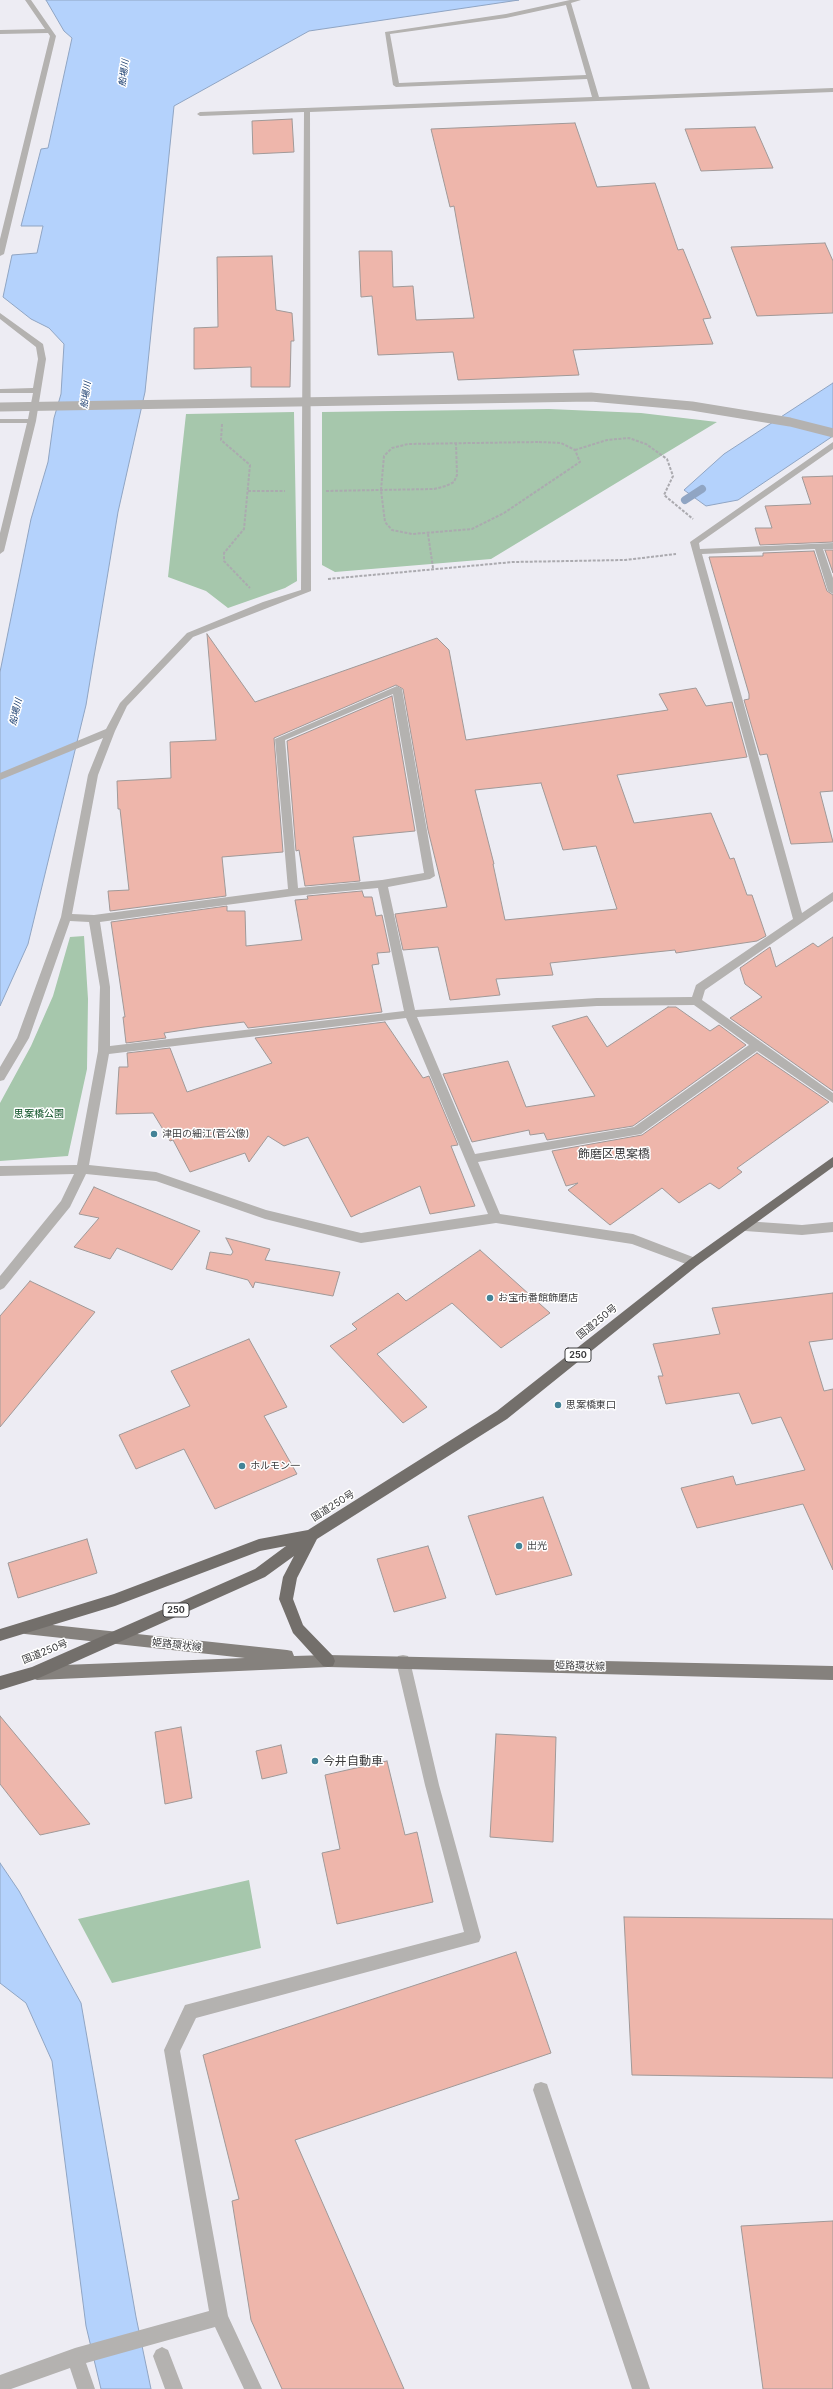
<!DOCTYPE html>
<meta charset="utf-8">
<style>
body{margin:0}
canvas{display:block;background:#edecf3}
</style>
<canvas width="833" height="2389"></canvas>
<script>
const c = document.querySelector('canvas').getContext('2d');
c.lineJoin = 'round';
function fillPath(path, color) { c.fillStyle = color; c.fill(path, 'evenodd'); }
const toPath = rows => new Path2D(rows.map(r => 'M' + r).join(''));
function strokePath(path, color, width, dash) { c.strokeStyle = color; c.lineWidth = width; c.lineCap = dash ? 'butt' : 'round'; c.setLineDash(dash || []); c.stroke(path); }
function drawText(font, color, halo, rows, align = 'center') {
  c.font = font + ' Inter,"Noto Sans JP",sans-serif'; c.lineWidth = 3; c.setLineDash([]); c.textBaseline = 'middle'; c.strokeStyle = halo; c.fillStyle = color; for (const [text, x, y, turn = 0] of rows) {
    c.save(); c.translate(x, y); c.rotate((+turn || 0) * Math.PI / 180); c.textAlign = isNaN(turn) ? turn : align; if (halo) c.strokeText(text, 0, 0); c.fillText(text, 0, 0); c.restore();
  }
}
const green = toPath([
 [549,409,641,413,717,422,491,559,335,572,322,565,322,412],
 [294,412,297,581,285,588,228,608,206,591,168,577,186,414],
 [84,936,88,999,87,1069,68,1156,0,1161,0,1103,31,1046,53,996,70,937],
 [249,1880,261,1948,112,1983,78,1919]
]);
const water = toPath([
 [46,0,519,0,309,31,174,106,145,392,118,512,86,705,28,944,0,1006,0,672,31,519,48,462,54,418,61,394,64,344,49,328,31,319,3,297,12,255,37,253,43,226,21,226,41,149,48,148,72,38,64,31,46,0],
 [833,383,833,436,738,500,706,506,684,490,724,454,833,383],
 [0,1863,19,1891,81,2003,136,2317,151,2389,101,2389,86,2326,52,2061,26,2003,0,1983,0,1863]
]);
const stream = toPath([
 [685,500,702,489]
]);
const building = toPath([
 [292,119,294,152,253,154,252,121,292,119],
 [575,123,597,187,655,183,678,250,683,249,711,318,703,319,713,344,573,350,579,375,458,380,453,352,378,355,372,296,361,297,359,251,392,251,393,287,413,286,416,320,474,318,454,206,450,207,431,129,575,123],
 [755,127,773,168,701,171,685,129,755,127],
 [825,243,833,261,833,313,757,316,731,247,825,243],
 [272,256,276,310,292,313,294,341,291,341,290,387,251,387,251,367,194,369,194,328,218,327,217,257,272,256],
 [833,476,833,542,760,545,755,528,772,528,765,506,811,504,802,477,833,476],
 [825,550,833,550,833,573,825,550],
 [814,551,827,591,833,595,833,791,820,792,833,842,791,844,767,754,760,755,744,700,749,699,749,694,709,557,763,556,763,553,814,551],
 [207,634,255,702,437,638,449,650,466,740,668,710,659,694,696,688,706,706,732,702,747,757,617,775,634,823,711,813,730,859,734,858,747,895,752,895,766,936,757,941,676,953,675,950,550,963,553,975,496,979,500,995,450,1000,438,947,403,950,395,914,447,907,428,830,403,689,396,685,274,738,283,852,222,857,226,896,110,911,108,891,129,890,120,809,118,809,117,781,171,778,170,742,216,740,207,634],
 [541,783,563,850,596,846,617,909,505,920,493,864,494,864,475,790,541,783],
 [392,696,415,831,353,837,360,881,305,886,299,850,296,851,287,741,392,696],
 [362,891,364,897,372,897,376,916,382,915,390,952,377,953,379,964,372,965,382,1012,248,1028,244,1022,204,1027,164,1033,166,1038,126,1043,123,1017,125,1017,111,922,227,906,227,911,245,911,246,946,302,940,295,900,308,899,307,896,362,891],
 [833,937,833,1091,730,1018,762,997,745,984,740,968,770,947,776,967,813,943,818,947,833,937],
 [668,1007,676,1007,710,1031,719,1025,746,1045,633,1126,547,1140,544,1133,530,1135,529,1130,472,1142,443,1074,508,1061,526,1107,595,1096,552,1026,587,1016,607,1047,668,1007],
 [385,1022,423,1078,429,1076,458,1145,451,1146,475,1206,430,1214,420,1186,351,1217,308,1137,284,1146,268,1136,249,1162,245,1153,190,1172,173,1140,170,1141,153,1113,116,1114,119,1067,128,1067,127,1053,170,1048,187,1092,272,1063,255,1038,385,1022],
 [757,1053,829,1102,737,1168,742,1172,719,1189,710,1183,679,1203,662,1188,610,1225,568,1190,578,1183,566,1186,552,1151,642,1135,757,1053],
 [94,1187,117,1197,200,1231,172,1270,117,1248,110,1259,74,1247,99,1218,79,1214,94,1187],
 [226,1238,270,1249,265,1260,340,1272,333,1296,255,1282,253,1288,248,1280,206,1269,210,1252,231,1255,233,1252,226,1238],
 [480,1250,550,1313,501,1348,452,1303,377,1354,427,1407,403,1423,330,1346,357,1329,352,1324,398,1293,406,1301,480,1250],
 [30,1281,95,1312,0,1427,0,1316,30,1281],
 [833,1293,833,1339,809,1342,824,1391,833,1389,833,1570,803,1504,697,1528,681,1488,733,1476,736,1485,805,1470,781,1417,752,1424,739,1393,666,1404,658,1376,663,1376,653,1344,720,1334,712,1308,833,1293],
 [249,1339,287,1407,264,1416,297,1474,215,1509,184,1449,136,1469,119,1435,190,1406,171,1371,249,1339],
 [543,1497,572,1575,496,1595,468,1516,543,1497],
 [87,1539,97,1573,18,1598,8,1563,87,1539],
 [428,1546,446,1598,394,1612,377,1559,428,1546],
 [0,1716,90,1824,40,1835,0,1784,0,1716],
 [181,1727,192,1798,165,1804,155,1732,181,1727],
 [496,1734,556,1737,553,1842,490,1837,496,1734],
 [281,1745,287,1773,262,1779,256,1751,281,1745],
 [387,1761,405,1835,417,1832,433,1902,337,1924,322,1853,340,1849,325,1775,387,1761],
 [624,1917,833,1919,833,2078,632,2075,624,1917],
 [516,1952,551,2053,295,2140,404,2389,282,2389,251,2320,232,2201,239,2199,203,2055,516,1952],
 [833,2221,833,2389,763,2389,741,2226,833,2221]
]);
const path = toPath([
 [222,424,221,440,250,465,244,529,224,553,224,561,250,588],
 [539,442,561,443,575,450,580,462,504,513,472,529,412,534,392,530,385,522,381,490,384,456,392,448,408,444,539,442],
 [575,450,607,440,629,438,646,444,667,459,673,476,664,495,693,519],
 [248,491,285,491],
 [326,491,434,489,446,486,454,482,457,475,456,443],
 [428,534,433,568],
 [328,579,513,562,625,560,676,554]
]);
const minor = toPath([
 [25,0,31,0,56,36,4,254,0,256,0,239,50,36,48,33,0,34,0,30,45,29,25,0],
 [570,0,581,0,571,3,599,97,833,88,833,92,310,112,311,591,193,637,127,706,115,731,98,775,72,914,94,915,288,889,275,739,397,686,402,689,435,876,430,879,388,887,415,1010,597,998,692,997,696,985,793,919,690,542,833,442,833,449,699,543,700,549,833,543,833,549,823,549,833,578,833,594,828,591,815,549,702,554,802,913,833,892,833,901,705,990,702,1000,833,1093,833,1103,757,1051,641,1134,478,1162,500,1214,633,1234,698,1259,700,1262,698,1265,694,1267,632,1244,496,1223,361,1243,265,1219,156,1181,86,1174,70,1207,4,1288,0,1290,0,1276,61,1201,74,1174,0,1176,0,1166,77,1165,98,1051,100,987,89,922,70,921,29,1038,4,1080,0,1081,0,1067,17,1038,61,917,88,775,103,738,0,780,0,773,106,729,120,703,187,633,263,602,301,590,304,112,200,116,197,114,200,112,592,97,587,79,396,87,393,85,385,32,506,14,570,0],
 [566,5,586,75,399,83,390,34,506,18,566,5],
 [393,694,424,873,382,880,298,888,285,740,393,694],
 [378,888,404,1011,110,1046,110,987,100,922,293,896,378,888],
 [694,1005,749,1045,634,1127,475,1154,417,1017,597,1006,694,1005],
 [406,1018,488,1214,361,1233,266,1210,156,1172,89,1165,109,1054,406,1018],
 [0,313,43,344,46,359,36,421,4,551,0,554,0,533,27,423,0,423,0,419,28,419,33,393,0,393,0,389,33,388,38,359,36,347,0,319,0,313],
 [745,1221,802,1225,833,1222,833,1232,802,1235,745,1231,741,1229,739,1226,741,1223,745,1221],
 [403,1655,408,1656,410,1661,439,1785,481,1937,479,1942,196,2018,180,2051,228,2316,262,2389,244,2389,215,2327,86,2363,95,2389,77,2389,70,2368,11,2389,0,2389,0,2375,75,2348,209,2311,164,2050,185,2005,464,1932,425,1785,396,1661,398,1656,403,1655],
 [541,2082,547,2084,549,2090,650,2389,632,2389,533,2090,535,2084,541,2082],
 [162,2347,168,2350,183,2389,165,2389,153,2356,156,2350,162,2347]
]);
const major = toPath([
 [25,1622,287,1650,292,1651,294,1656,328,1655,833,1666,833,1680,328,1667,37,1680,32,1678,30,1673,32,1668,37,1666,245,1658,25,1634,20,1632,18,1628,20,1624,25,1622]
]);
const highway = toPath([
 [833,1157,833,1167,698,1265,507,1419,317,1539,297,1578,293,1599,303,1625,333,1656,335,1661,333,1666,328,1667,323,1666,293,1633,279,1599,283,1577,294,1556,265,1577,39,1678,0,1690,0,1676,32,1667,255,1569,286,1546,260,1551,115,1606,0,1641,0,1629,114,1594,259,1539,308,1530,497,1411,690,1259,833,1157]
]);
const minorBridge = toPath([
 [0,407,591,397,692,406,790,422,833,433]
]);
const markers = [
 [154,1134,4,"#438397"],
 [490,1298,4,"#438397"],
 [558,1405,4,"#438397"],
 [242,1466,4,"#438397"],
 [519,1546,4,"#438397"],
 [315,1761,4,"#438397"]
];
const farWaternames = [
 ["船場川",124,73,-83],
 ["船場川",86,395,-82],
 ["船場川",16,712,-77]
];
const shields = [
 [578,1355,26],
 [176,1610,26]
];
const shieldNames = [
 ["250",578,1355],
 ["250",176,1610]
];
const parkNames = [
 ["思案橋公園",39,1114]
];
const poiNames = [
 ["津田の細江(菅公像)",162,1134],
 ["お宝市番館飾磨店",498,1298],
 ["思案橋東口",566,1405],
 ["ホルモン一",250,1466],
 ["出光",527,1546]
];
const streetNames = [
 ["国道250号",597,1322,-39],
 ["国道250号",333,1506,-32],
 ["姫路環状線",177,1645,6],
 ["国道250号",45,1652,-22],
 ["姫路環状線",580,1666,2]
];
const quarterNames = [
 ["飾磨区思案橋",614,1154]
];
const nearPoinames = [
 ["今井自動車",323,1761]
];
fillPath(green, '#a6c7ac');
fillPath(water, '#b4d2fc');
strokePath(water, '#90a5c3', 1);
strokePath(stream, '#90a5c3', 8);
fillPath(building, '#eeb6ab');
strokePath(building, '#a09998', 1);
strokePath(path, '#abaaaf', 2, [3, 1.5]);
fillPath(minor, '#b4b2b0');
fillPath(major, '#85817d');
fillPath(highway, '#736f6b');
strokePath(minorBridge, '#b4b2b0', 9);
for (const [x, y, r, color] of markers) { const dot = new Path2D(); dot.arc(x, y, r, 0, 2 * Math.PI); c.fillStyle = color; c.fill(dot); strokePath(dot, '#fff', 1.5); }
drawText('italic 9px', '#13376a', '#fff', farWaternames);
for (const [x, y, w] of shields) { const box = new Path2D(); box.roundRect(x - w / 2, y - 7, w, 14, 3); c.fillStyle = '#fff'; c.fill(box); strokePath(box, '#3c3c3e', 1); }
drawText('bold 9px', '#3c3c3e', null, shieldNames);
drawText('10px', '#084e21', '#fff', parkNames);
drawText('10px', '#3c3c3e', '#fff', poiNames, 'left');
drawText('10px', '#3c3c3e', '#fff', streetNames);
drawText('12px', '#3c3c3e', '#fff', quarterNames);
drawText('12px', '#3c3c3e', '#fff', nearPoinames, 'left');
</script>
